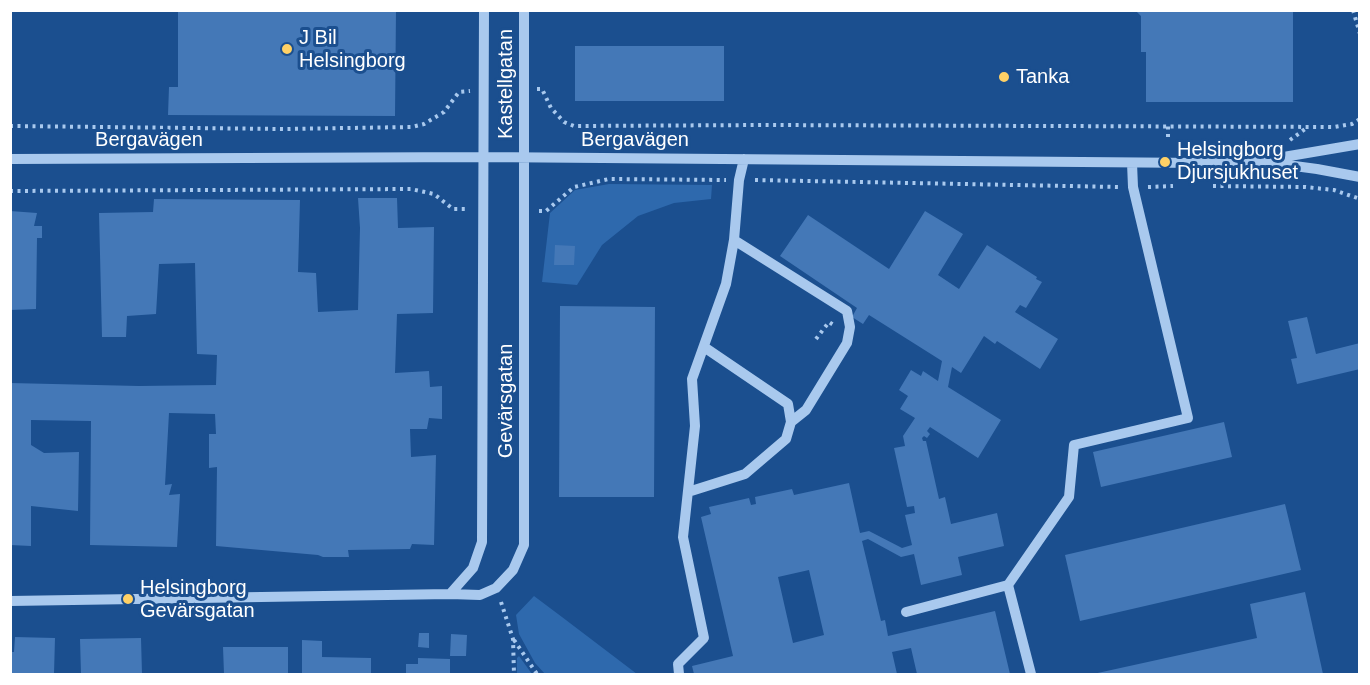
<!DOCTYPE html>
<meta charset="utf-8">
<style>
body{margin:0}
#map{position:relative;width:1370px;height:685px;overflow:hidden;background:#1b4f8f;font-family:Arial,sans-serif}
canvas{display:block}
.frame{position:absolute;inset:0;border:12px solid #fff;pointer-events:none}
</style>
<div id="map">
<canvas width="1370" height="685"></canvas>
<div class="frame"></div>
</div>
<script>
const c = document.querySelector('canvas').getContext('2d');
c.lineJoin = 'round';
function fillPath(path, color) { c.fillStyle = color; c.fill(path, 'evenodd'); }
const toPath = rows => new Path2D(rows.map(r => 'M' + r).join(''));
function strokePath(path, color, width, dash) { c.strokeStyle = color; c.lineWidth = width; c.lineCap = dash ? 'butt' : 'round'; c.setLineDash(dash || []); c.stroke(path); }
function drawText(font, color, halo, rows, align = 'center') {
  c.font = font + ' Arial,sans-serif'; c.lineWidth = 6; c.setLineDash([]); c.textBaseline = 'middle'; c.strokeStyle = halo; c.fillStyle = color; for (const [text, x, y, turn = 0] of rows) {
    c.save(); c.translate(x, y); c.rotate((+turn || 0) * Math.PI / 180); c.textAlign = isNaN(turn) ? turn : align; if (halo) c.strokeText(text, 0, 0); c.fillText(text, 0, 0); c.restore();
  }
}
const green = toPath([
 [609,184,712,185,711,199,674,203,638,216,602,245,577,285,542,282,550,213,575,190],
 [534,596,562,617,637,674,545,674,535,663,519,634,516,615],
 [519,656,532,674,517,674,517,658]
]);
const building = toPath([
 [178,10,396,10,395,116,168,115,169,87,178,87],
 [1135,10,1293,10,1293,102,1146,102,1146,52,1141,52,1141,16],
 [575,46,724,46,724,101,575,101],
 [358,198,397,198,398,228,434,227,433,313,397,314,395,373,429,371,430,387,442,386,442,419,429,418,427,429,410,429,411,457,436,455,434,545,412,544,410,549,348,550,349,557,323,557,318,555,216,546,217,467,209,468,209,434,216,434,215,414,169,413,165,485,172,484,169,495,180,494,177,547,90,545,91,421,31,420,31,445,44,453,79,452,78,511,31,506,31,546,10,545,10,383,139,386,216,385,217,355,197,354,195,263,159,264,156,314,127,316,126,337,102,337,99,213,153,212,154,199,300,200,298,272,316,273,318,312,358,310,360,228],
 [10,211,37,213,34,226,42,226,42,238,37,238,36,309,10,310],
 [925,211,963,234,938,275,959,289,987,245,1037,277,1036,279,1042,282,1026,308,1020,305,1015,312,1058,339,1040,369,997,341,995,344,984,336,961,373,952,367,948,387,1001,420,978,458,930,427,927,431,930,434,927,438,924,436,922,438,923,441,926,441,939,499,945,497,951,524,997,513,1004,546,958,557,962,575,921,585,914,554,901,557,868,539,862,541,881,621,885,620,888,636,995,611,1010,674,917,674,911,648,892,652,897,674,694,674,692,666,733,656,701,517,711,514,709,507,749,498,751,505,756,504,755,497,792,489,794,495,849,483,860,533,869,531,902,548,912,545,905,515,915,513,914,506,907,507,894,448,905,446,903,436,915,418,900,409,908,396,899,390,911,370,921,376,923,371,938,381,942,361,869,315,863,324,852,317,857,308,780,256,808,215,889,269],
 [809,570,824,635,793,643,778,577],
 [555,245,575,246,574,265,554,265],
 [560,306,655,307,654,497,559,497],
 [1307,317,1316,354,1360,343,1360,369,1297,384,1291,359,1297,358,1288,321],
 [1224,422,1232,457,1101,487,1093,452],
 [1285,504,1301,570,1080,621,1065,555],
 [1305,592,1323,674,1093,674,1257,638,1250,604],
 [419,633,429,633,429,648,418,647],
 [451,634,467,635,466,656,450,656],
 [15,637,55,638,54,674,10,674,10,652,14,652],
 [141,638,142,674,81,674,80,639],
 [302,640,322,641,322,657,371,658,371,674,302,674],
 [223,647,288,647,288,674,224,674],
 [418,658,450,659,450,674,406,674,406,664,418,664]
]);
const path = toPath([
 [1353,10,1360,34],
 [537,89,542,89,551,108,564,122,574,126,763,125,1334,127,1352,124,1360,119],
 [10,126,283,129,412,127,424,124,444,112,459,92,470,91],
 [1168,137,1168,126],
 [1290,140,1308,127],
 [755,180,1119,187],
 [1213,186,1305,187,1334,190,1360,199],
 [1148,187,1173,186],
 [10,191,411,189,434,194,453,209,469,209],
 [539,211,546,211,574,187,609,179,726,180],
 [816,339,829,322,835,326],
 [501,602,513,639,514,674],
 [514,640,537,674]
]);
const minor = toPath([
 [10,159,483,157,1201,163,1260,161,1360,144],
 [1272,163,1317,169,1360,177],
 [734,240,847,311,850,327,847,343,806,410,791,422],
 [688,492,745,474,786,439,791,422,788,404,704,347],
 [1008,585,1031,674],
 [450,594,473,568,482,542,484,10],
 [10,601,450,594,480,595,496,588,513,570,524,545,524,10],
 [906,612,1008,585,1069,497,1074,445,1188,418,1133,187,1132,163],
 [679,674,678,664,704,638,683,537,695,426,692,379,726,284,734,240,739,180,744,159]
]);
const markers = [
 [287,49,6,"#ffd166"],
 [1004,77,6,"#ffd166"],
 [1165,162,6,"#ffd166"],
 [128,599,6,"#ffd166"]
];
const poiNames = [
 ["J Bil",299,38],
 ["Helsingborg",299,61],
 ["Tanka",1016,77],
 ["Helsingborg",1177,150],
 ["Djursjukhuset",1177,173],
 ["Helsingborg",140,588],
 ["Gevärsgatan",140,611]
];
const streetNames = [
 ["Kastellgatan",506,84,-90],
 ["Bergavägen",149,140],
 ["Bergavägen",635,140],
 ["Gevärsgatan",506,401,-90]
];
fillPath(green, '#2e69ad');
fillPath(building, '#4478b7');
strokePath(path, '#a9c9ee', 4, [3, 4.5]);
strokePath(minor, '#a9c9ee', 10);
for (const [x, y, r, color] of markers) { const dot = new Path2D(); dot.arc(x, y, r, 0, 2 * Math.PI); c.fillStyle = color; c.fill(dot); strokePath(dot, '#1b4f8f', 2); }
drawText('20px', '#fff', '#1b4f8f', poiNames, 'left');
drawText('20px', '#fff', '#1b4f8f', streetNames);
</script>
